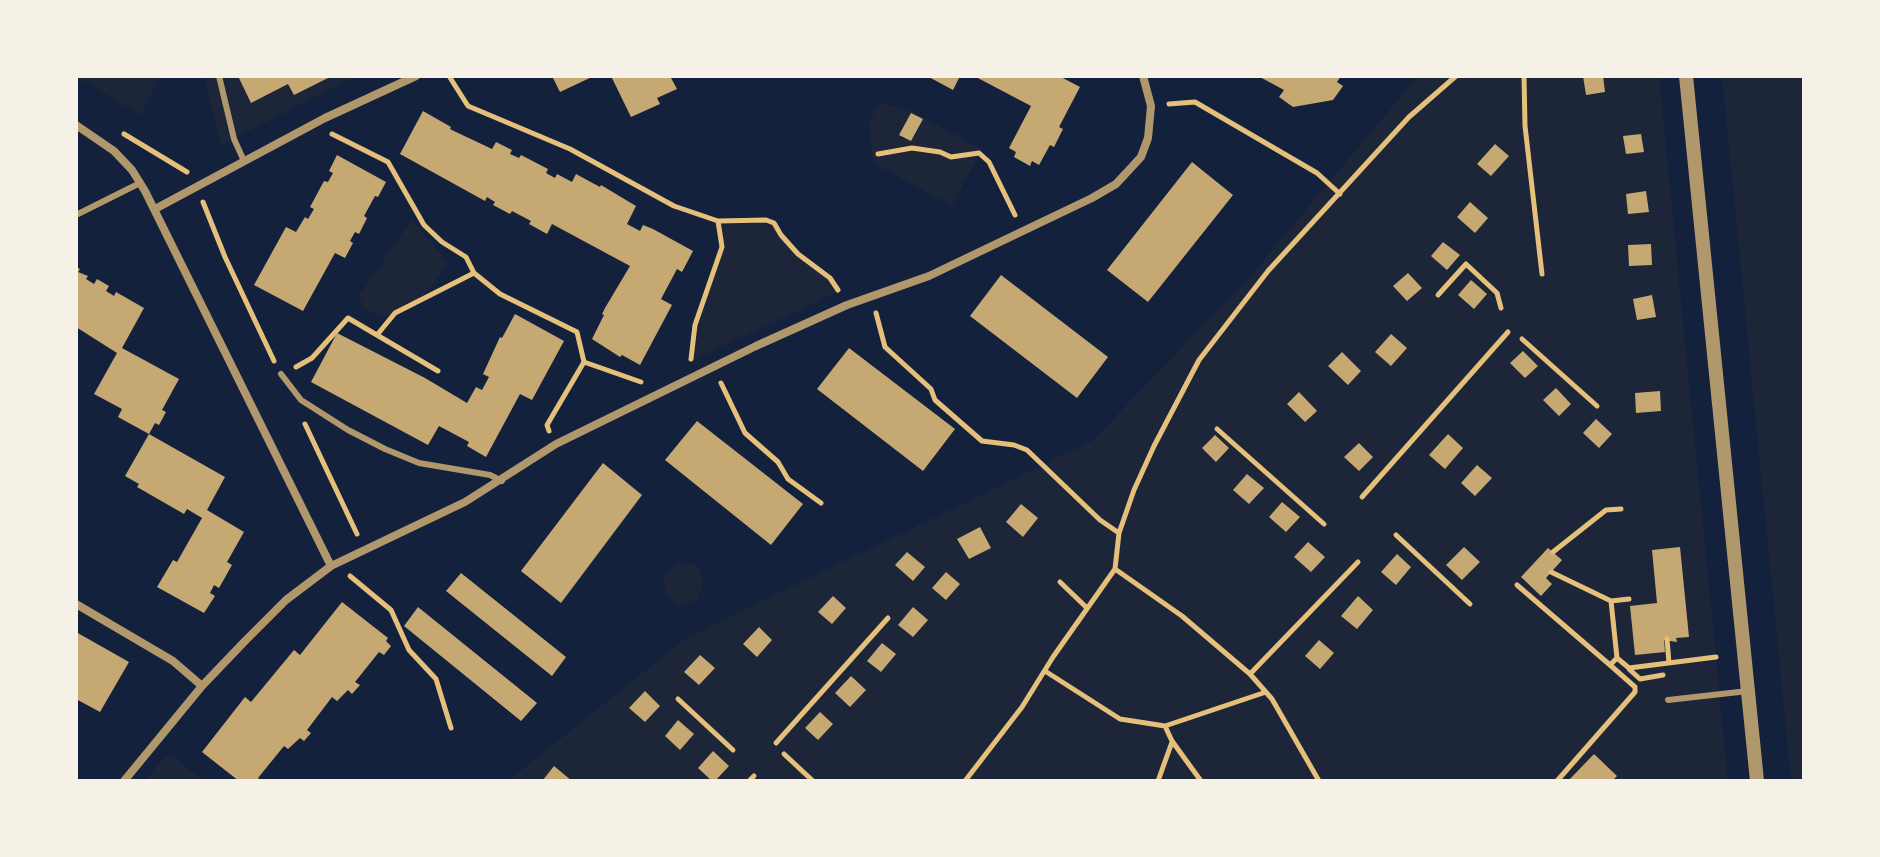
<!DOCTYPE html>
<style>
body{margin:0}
#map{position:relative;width:1880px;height:857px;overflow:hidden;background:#14213d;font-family:"Libre Baskerville",serif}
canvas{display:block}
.frame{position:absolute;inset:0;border:78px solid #f6f1e7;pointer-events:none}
</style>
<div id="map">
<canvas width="1880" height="857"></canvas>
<div class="frame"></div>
</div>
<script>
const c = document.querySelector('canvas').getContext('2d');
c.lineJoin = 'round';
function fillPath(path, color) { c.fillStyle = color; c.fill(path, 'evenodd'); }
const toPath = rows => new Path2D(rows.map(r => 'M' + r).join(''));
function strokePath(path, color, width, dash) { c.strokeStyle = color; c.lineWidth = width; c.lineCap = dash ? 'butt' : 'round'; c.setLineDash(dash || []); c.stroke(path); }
const green = toPath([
 [76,76,159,76,141,115],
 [204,76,357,76,221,145],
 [1418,76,1659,76,1728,781,508,781,686,638,1092,441,1247,280],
 [1722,76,1804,76,1804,781,1791,781],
 [880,103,911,111,982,149,952,206,873,163,869,122],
 [412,219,447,262,429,290,408,310,384,317,364,308,359,296],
 [762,222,774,225,778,235,794,253,829,281,837,292,694,360,697,325,724,248,719,223],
 [676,563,697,564,703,583,698,600,679,606,666,594,663,577],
 [172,755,203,781,144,781,166,756]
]);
const building = toPath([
 [238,76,332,76,294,95,288,84,251,103],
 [552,76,594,76,560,92],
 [611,76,670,76,677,89,657,98,660,104,631,117],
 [927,76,960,76,953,90],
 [974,76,1059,76,1080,87,1059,127,1063,129,1054,147,1050,145,1039,165,1032,161,1030,166,1014,157,1016,152,1009,148,1031,106],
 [1258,76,1341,76,1337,82,1343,86,1333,100,1293,107,1279,97,1284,90],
 [1583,76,1603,76,1605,92,1586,95],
 [423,111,451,127,450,129,456,132,492,149,496,142,512,150,510,154,519,158,521,155,548,169,546,173,555,178,557,174,572,182,576,174,600,187,601,185,636,206,627,224,640,231,643,225,653,229,693,251,682,272,677,269,661,299,672,305,640,365,622,355,620,357,592,339,604,315,602,314,605,308,630,266,552,224,547,234,529,224,531,221,512,211,510,214,493,205,495,202,487,197,485,201,400,154],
 [911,113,923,119,911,141,899,135],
 [1641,134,1644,152,1626,154,1623,136],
 [1495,144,1509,156,1491,176,1477,164],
 [337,155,386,182,378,197,375,196,364,216,367,218,359,234,355,232,350,241,353,243,345,258,335,253,303,311,254,285,286,227,296,232,305,217,308,219,314,209,310,207,324,181,328,182,333,173,329,171],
 [1192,162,1233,195,1148,302,1107,270],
 [1646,191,1649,212,1628,214,1626,194],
 [1470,202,1488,218,1475,233,1457,217],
 [1443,242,1460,255,1447,270,1431,256],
 [1651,244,1652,265,1629,266,1628,245],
 [76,267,80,269,78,272,88,276,86,279,94,284,97,279,109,286,106,291,114,296,116,292,144,308,122,348,179,379,162,410,166,412,159,425,155,423,149,434,118,417,122,409,94,394,117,353,76,327],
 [1408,273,1422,288,1407,301,1393,286],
 [1001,275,1108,357,1077,398,970,316],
 [1471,280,1487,294,1474,309,1458,295],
 [1652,295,1656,317,1637,320,1633,299],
 [515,314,564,341,532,400,520,394,486,457,467,446,469,442,439,426,428,445,311,382,337,333,425,378,467,403,476,387,482,390,489,377,483,374,500,337,502,338],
 [1391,334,1407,348,1391,366,1375,352],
 [849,348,955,429,923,471,817,389],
 [1523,351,1538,366,1525,378,1510,363],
 [1342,352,1361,371,1348,385,1328,366],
 [1556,388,1571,404,1559,416,1543,400],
 [1660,391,1661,411,1636,413,1635,393],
 [1299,392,1317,411,1305,422,1287,404],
 [1596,419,1612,434,1599,448,1583,433],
 [697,421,803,504,771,545,665,460],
 [149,434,225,477,207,510,244,532,227,562,232,565,219,588,214,585,210,593,215,596,204,613,157,587,173,560,177,562,202,518,187,509,184,514,137,487,139,484,125,476],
 [1448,434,1463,448,1445,469,1429,455],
 [1215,435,1229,448,1216,462,1202,448],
 [1359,443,1373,457,1359,471,1344,457],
 [603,463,642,495,561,603,521,571],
 [1477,465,1492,478,1475,496,1461,483],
 [1247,474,1264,488,1249,504,1233,490],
 [1282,502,1300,517,1286,532,1269,517],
 [1021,504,1038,518,1023,537,1006,522],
 [980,527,991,548,969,559,957,539],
 [1308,542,1325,557,1311,572,1294,557],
 [1464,547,1480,562,1462,580,1446,565],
 [1680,547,1689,637,1676,638,1677,642,1664,640,1665,652,1635,655,1630,606,1657,603,1652,550],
 [1548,548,1562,560,1546,578,1552,584,1541,596,1521,577],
 [907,552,925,567,913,581,895,565],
 [1397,554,1411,567,1396,585,1381,572],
 [946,572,960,584,946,600,932,588],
 [461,573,566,657,552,676,446,591],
 [833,596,846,608,832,624,818,612],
 [1358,596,1373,610,1357,629,1341,616],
 [342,602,388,638,386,641,391,646,384,655,379,652,355,682,360,685,352,694,348,690,337,701,332,697,307,730,311,733,304,741,300,738,288,749,284,746,258,778,261,781,239,781,202,752,245,697,251,702,294,650,300,655],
 [418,607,537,703,521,721,404,626],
 [913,607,928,620,913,637,898,625],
 [759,627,772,640,757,657,743,644],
 [76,632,129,662,100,712,76,699],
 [1319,640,1334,653,1320,669,1305,656],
 [882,643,896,654,881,672,867,661],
 [700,655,715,668,699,685,684,672],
 [851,676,866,690,850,707,835,693],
 [645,691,660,706,645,722,629,708],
 [820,712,833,724,818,740,805,728],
 [678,720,694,734,680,750,665,736],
 [713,751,729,766,715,781,712,781,698,768],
 [1594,754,1617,776,1612,781,1568,781],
 [554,766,572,781,543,780]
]);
const path = toPath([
 [449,76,468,106,570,149,674,206,718,221,766,220,774,223,781,235,798,254,830,278,838,290],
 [1524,76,1525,126,1542,274],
 [1169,104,1195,102,1317,173,1340,194],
 [124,134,187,172],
 [332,134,388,162,424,225,442,242,466,257,474,273,500,294,577,332,584,362,641,382],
 [878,154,912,148,940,152,951,157,979,153,989,162,1015,215],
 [203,202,225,257,274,361],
 [1438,295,1466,264,1497,293,1501,308],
 [876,313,885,347,931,389,935,400,982,441,1014,445,1027,450,1100,520,1119,533],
 [377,335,395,313,474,273],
 [1522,339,1597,406],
 [691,359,695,325,722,247,718,221],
 [296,367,312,358,348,318,438,371],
 [721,383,745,433,778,462,788,479,821,503],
 [305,424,357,534],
 [1217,429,1324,524],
 [549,431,547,425,584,362],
 [1362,497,1508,332],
 [1396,535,1470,604],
 [1553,552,1606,510,1621,509],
 [1115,569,1182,616,1250,674,1272,699,1319,781],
 [1551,572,1611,601,1617,658,1629,668,1716,657],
 [350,576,391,610,409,650,436,679,451,728],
 [1060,582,1087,608],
 [1517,585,1610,665,1617,658],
 [1611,601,1629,599],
 [1667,639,1669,663],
 [1629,669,1640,679,1663,675],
 [1045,671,1120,719,1165,726,1266,692],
 [1250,674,1358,562],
 [678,699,733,750],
 [1165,726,1172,741,1201,781],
 [776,743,888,618],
 [784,754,813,781],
 [749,781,754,776],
 [965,781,1022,707,1053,657,1115,569,1119,533,1134,490,1154,446,1199,360,1268,271,1409,117,1456,76],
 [1158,781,1172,742],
 [1557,781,1635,692,1635,687,1610,665]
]);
const service = toPath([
 [219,76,234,139,244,161],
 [76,215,140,183],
 [281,374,301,400,348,430,385,449,419,463,490,475,502,481],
 [1668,700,1748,691]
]);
const minor = toPath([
 [76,125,114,151,132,170,145,191,331,566],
 [155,209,325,118,416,76],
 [76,604,173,661,202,686],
 [124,781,202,686,245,641,286,600,331,566,465,502,556,444,756,346,847,305,929,276,1092,198,1116,184,1141,157,1148,138,1151,106,1143,76]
]);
const tertiary = toPath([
 [1686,76,1757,781]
]);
fillPath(green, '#1d2539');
fillPath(building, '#c6a872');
strokePath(path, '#e5c07b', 5);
strokePath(service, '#b1986c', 6);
strokePath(minor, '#b1986c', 8);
strokePath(tertiary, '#b1986c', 14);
</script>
